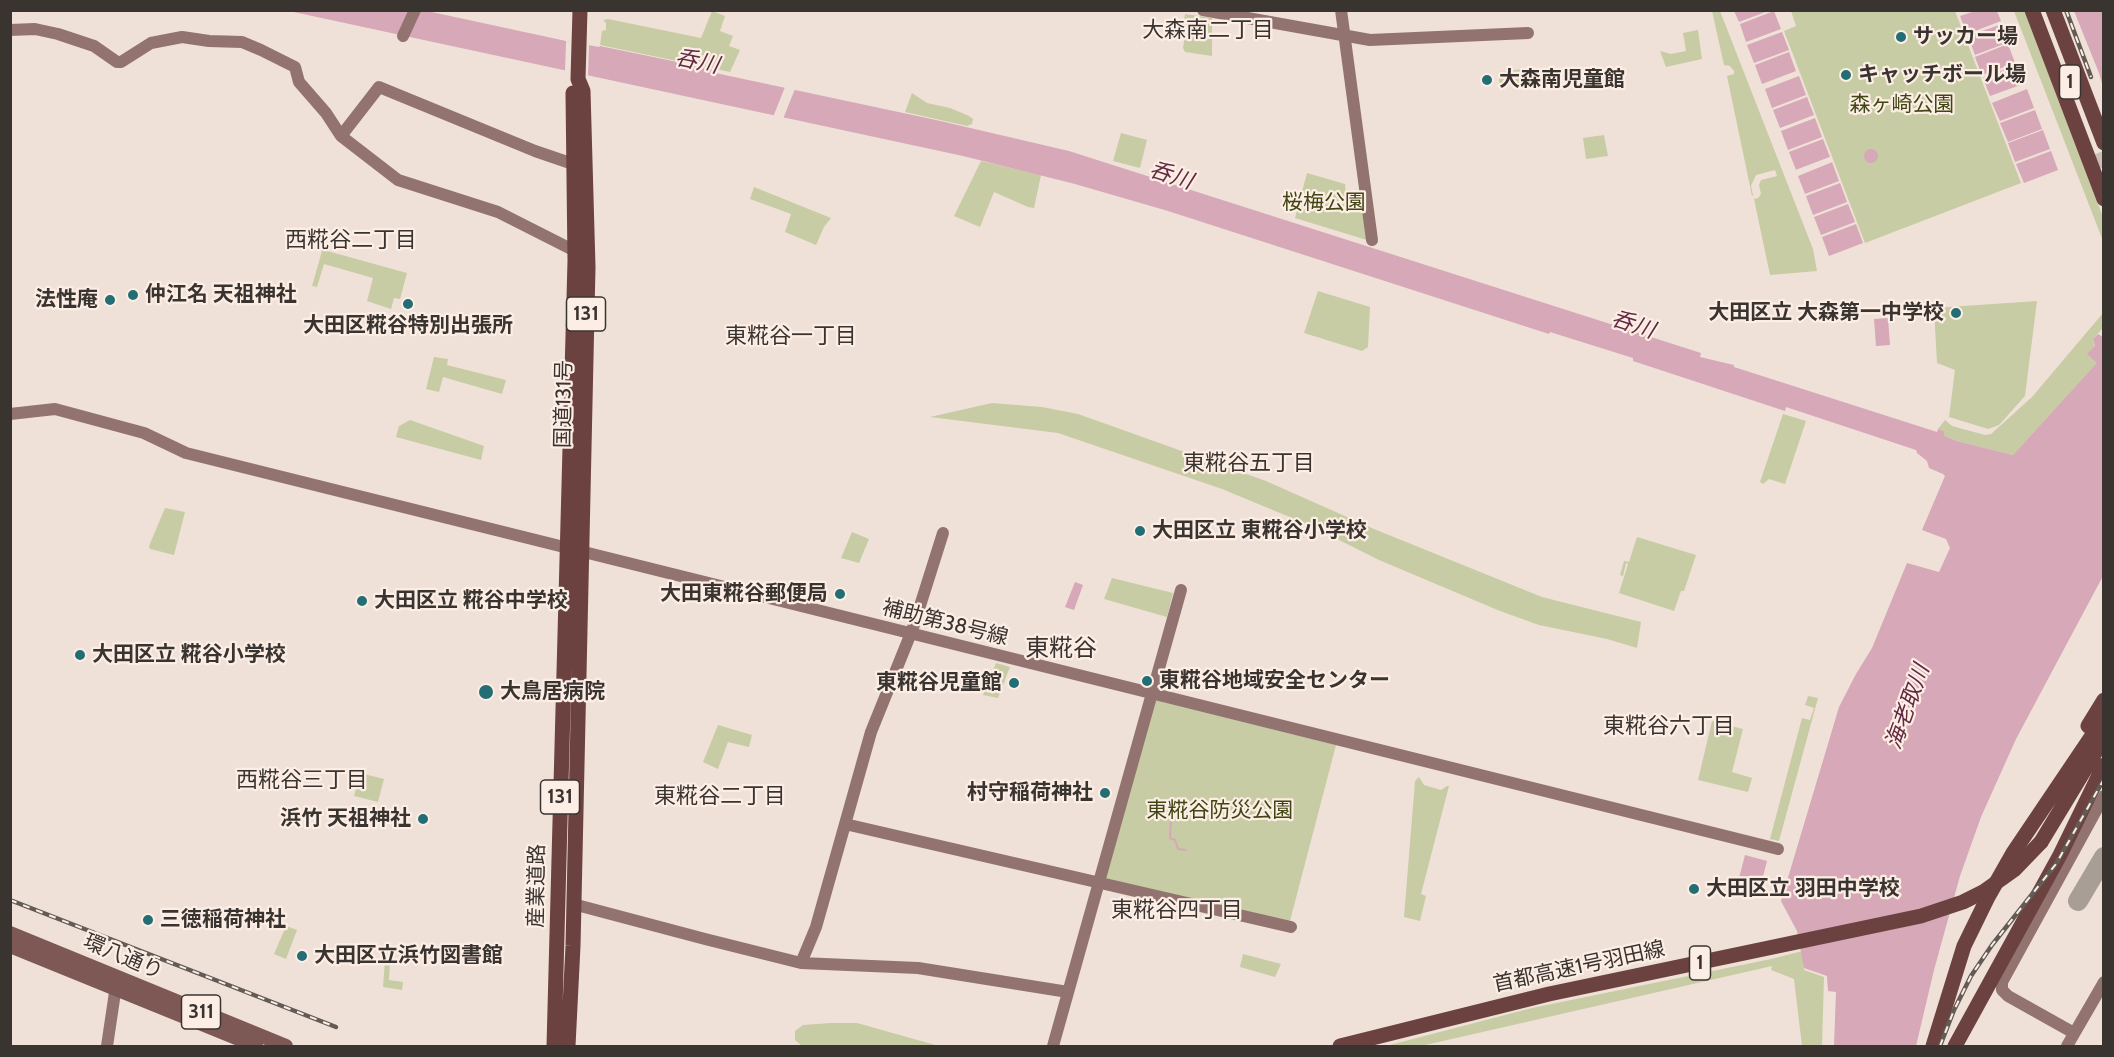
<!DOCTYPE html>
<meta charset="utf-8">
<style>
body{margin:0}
#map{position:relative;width:2114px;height:1057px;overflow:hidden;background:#efe1d7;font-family:Cabin,sans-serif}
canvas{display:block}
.frame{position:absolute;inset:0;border:12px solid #3a3431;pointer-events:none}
</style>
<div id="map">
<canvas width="2114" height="1057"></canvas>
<div class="frame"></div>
</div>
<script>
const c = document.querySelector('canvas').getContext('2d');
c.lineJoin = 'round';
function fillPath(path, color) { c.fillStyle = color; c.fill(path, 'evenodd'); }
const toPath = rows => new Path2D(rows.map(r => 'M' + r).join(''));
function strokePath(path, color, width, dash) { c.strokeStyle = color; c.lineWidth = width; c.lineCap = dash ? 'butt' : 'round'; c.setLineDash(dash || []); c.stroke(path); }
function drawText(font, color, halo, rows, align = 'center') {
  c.font = font + ' Cabin,"Noto Sans JP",sans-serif'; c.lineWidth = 4.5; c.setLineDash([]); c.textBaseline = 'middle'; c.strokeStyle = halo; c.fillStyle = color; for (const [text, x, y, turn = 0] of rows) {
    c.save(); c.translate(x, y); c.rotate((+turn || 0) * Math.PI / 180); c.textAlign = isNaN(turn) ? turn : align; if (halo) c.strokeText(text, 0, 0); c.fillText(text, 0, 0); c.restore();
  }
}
const green = toPath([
 [712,11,725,16,720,31,733,36,729,46,740,50,730,72,600,45,602,31,606,30,606,23,603,20,608,19,701,38],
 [1712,11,1720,11,1813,249,1817,271,1770,275,1754,199,1758,198,1761,194,1759,185,1761,180,1777,176,1775,170,1756,175,1751,186,1753,195,1752,196,1727,76,1734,74,1734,71,1730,66,1724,65],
 [1791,11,1955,11,2021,183,1865,243,1784,31,1796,26],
 [2014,11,2025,11,2103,217,2103,241],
 [1185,14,1212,18,1212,56,1185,52,1183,48,1185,35,1182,34],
 [1698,30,1702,59,1666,67,1660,51,1671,54,1686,51,1683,33],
 [1531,68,1534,81,1500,86,1498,72],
 [912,93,927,103,950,108,969,116,973,119,972,124,967,126,905,112],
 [1121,133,1147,140,1140,168,1113,161],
 [1604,135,1608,156,1586,159,1583,138],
 [981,161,1041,175,1034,208,1028,207,994,192,980,227,954,216],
 [1307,173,1345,184,1346,197,1364,202,1370,241,1295,218],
 [754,187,831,218,824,227,816,245,785,232,791,214,750,199],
 [309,246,407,273,400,299,394,298,391,309,367,301,373,278,324,264,317,287,312,286,322,251],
 [1318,291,1370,307,1368,347,1362,351,1304,333],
 [2037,301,2025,396,1999,425,1988,429,1949,417,1955,370,1937,363,1934,308],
 [2103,313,2103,328,2093,339,2098,363,2013,455,1957,441,1943,436,1944,431,1938,429,1945,420,1952,426,1985,435,1991,434,2032,397],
 [434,357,448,359,447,365,506,380,502,394,443,377,439,392,426,389],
 [992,403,1042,407,1078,414,1266,481,1374,529,1542,597,1641,622,1637,648,1607,639,1539,625,1500,611,1379,560,1309,525,1222,489,1058,433,930,417],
 [1783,414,1806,421,1785,484,1769,479,1763,484,1760,482],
 [410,420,484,446,481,460,396,437,399,426],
 [165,508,185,512,174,555,150,549,149,546],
 [852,532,869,539,859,563,841,558],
 [1637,537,1696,555,1684,591,1681,591,1674,611,1619,593,1628,564,1626,563,1623,576,1620,575,1624,561,1629,562],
 [1112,578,1173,593,1167,617,1104,599],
 [996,663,1010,667,998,698,983,695],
 [1808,696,1818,698,1779,841,1770,839,1802,718,1810,720,1814,708,1805,705],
 [1157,700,1336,745,1290,921,1106,880,1104,877,1153,703],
 [1712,721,1743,729,1732,772,1752,778,1748,792,1698,780],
 [718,725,752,735,749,747,728,742,718,769,703,762],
 [360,773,384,779,378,802,354,796],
 [1419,777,1424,785,1441,790,1447,786,1449,786,1421,894,1426,896,1420,921,1404,917,1415,781],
 [286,926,297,930,286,959,274,954],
 [1803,951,1804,970,1824,977,1822,1046,1802,1046,1794,979,1771,970,1772,966,1421,1046,1386,1046,1532,1008,1771,959],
 [1243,954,1281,964,1275,977,1240,967],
 [385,960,390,960,389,980,403,982,402,990,383,987],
 [831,1023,857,1023,939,1046,826,1046,801,1045,795,1040,795,1031,803,1025]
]);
const water = toPath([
 [289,11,427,11,566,41,599,47,600,46,716,70,716,73,720,74,936,120,1069,151,1701,353,1700,357,1734,365,1734,367,1937,432,1938,429,1944,431,1944,436,1957,441,2013,455,2097,363,2087,354,2095,346,2093,339,2098,334,2103,337,2103,576,2016,739,1981,817,1960,876,1934,970,1916,1046,1834,1046,1836,992,1828,991,1827,976,1804,968,1797,931,1781,901,1839,707,1856,674,1872,648,1907,563,1939,572,1950,548,1946,539,1922,530,1945,476,1943,474,1929,468,1927,461,1917,453,1916,450,1786,407,1785,411,1633,361,1633,358,1550,332,1549,334,1168,211,1075,184,963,156],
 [1734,11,1768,11,1739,22],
 [1774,11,1781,29,1746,42,1740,24],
 [1975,11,1997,11,2001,21,1967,34,1960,16],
 [2074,11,2103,11,2103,87,2099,73],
 [2002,24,2009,42,1975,55,1968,36],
 [1782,32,1789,50,1754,63,1747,45],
 [2008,44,2015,63,1982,75,1975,57],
 [1789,52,1796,71,1762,84,1755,65],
 [2016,65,2023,84,1990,96,1983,78],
 [1799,76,1806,95,1772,108,1765,89],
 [2027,89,2034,108,2000,121,1992,103],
 [1807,97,1814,115,1780,128,1773,110],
 [2035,110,2042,129,2008,142,2000,123],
 [1815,118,1822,137,1788,150,1781,131],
 [2043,130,2050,149,2015,162,2008,143],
 [1823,139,1830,157,1796,170,1789,152],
 '1864 156a7 7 0 1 1 14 0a7 7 0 1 1-14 0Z',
 [2051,151,2058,170,2024,183,2016,164],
 [1832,162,1839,181,1805,194,1798,176],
 [1840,183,1847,202,1813,215,1806,196],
 [1848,204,1855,222,1821,235,1814,217],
 [1856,224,1863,243,1829,256,1822,237],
 [1888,318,1890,345,1876,346,1874,319],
 [1075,582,1083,585,1074,610,1065,607],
 [1745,855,1767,861,1759,892,1737,886]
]);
const pier = toPath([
 [566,41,589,45,588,76,565,71],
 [785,87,795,89,783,119,773,117],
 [1830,157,1832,162,1795,177,1796,173,1793,171]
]);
const stream = toPath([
 [1171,818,1170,838,1175,840,1178,849,1186,850]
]);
const taxiway = toPath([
 [2078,901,2104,857]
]);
const highwayTunnel = toPath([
 [2096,154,2104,172]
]);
const secondary = toPath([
 [1203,10,1370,40,1528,33],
 [1341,10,1372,240],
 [10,30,35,29,58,34,94,46,117,62,121,62,151,43,182,37,209,41,242,42,261,50,295,67,299,82,326,113,341,136,398,180,498,212,575,251],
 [403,36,415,10],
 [341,136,379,87,535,151,573,164],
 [10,414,55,409,144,433,186,453,1778,849],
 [845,824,1291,927],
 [573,904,705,939,801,963,918,968,1068,992],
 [801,963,816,927,871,732,913,628,943,533],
 [2074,1033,2008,996,2002,990,2002,982,2104,796],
 [107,1046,117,979],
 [1053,1046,1181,590],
 [2067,1046,2104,982]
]);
const primary = toPath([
 [10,933,286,1046],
 [10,946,256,1046]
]);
const highway = toPath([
 [2032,10,2104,199],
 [2053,10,2104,143],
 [2088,726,2104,700],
 [2041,842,2104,738],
 [554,1046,575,261,573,93],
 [568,1046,573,946,588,267,583,91,578,79,580,10],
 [1933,1046,1964,946,1988,897,2013,853,2104,718],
 [1955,1046,2060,855,2104,765]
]);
const rail = toPath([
 [2066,10,2091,77],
 [10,900,336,1027],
 [1940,1046,1954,1010,1971,976,1992,945,2056,864,2104,779]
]);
const highwayBridge = toPath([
 [1340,1046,1549,994,1921,916,1963,902,1983,892,2014,870,2041,842]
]);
const markers = [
 [1901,37,6,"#236e74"],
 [1846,75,6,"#236e74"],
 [1487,80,6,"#236e74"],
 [133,295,6,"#236e74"],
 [110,300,6,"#236e74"],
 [408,304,6,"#236e74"],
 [1956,313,6,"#236e74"],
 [1140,531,6,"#236e74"],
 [840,594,6,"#236e74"],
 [362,601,6,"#236e74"],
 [80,655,6,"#236e74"],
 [1147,681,6,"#236e74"],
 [1014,683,6,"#236e74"],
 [486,692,8,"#236e74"],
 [1105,793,6,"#236e74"],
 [423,819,6,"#236e74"],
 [1694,889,6,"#236e74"],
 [148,920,6,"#236e74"],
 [302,956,6,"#236e74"]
];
const shields = [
 [2070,82,21],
 [586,314,39],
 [560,797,39],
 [1700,963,21],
 [201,1012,39]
];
const shieldNames = [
 ["1",2070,82],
 ["131",586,314],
 ["131",560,797],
 ["1",1700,963],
 ["311",201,1012]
];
const poiNames = [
 ["サッカー場",1913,37],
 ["キャッチボール場",1858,75],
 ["大森南児童館",1499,80],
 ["仲江名 天祖神社",145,295],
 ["法性庵",98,300,"right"],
 ["大田区立 大森第一中学校",1944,313,"right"],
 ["大田区糀谷特別出張所",408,326,"center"],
 ["大田区立 東糀谷小学校",1152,531],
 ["大田東糀谷郵便局",828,594,"right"],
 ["大田区立 糀谷中学校",374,601],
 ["大田区立 糀谷小学校",92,655],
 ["東糀谷地域安全センター",1159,681],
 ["東糀谷児童館",1002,683,"right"],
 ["大鳥居病院",500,692],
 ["村守稲荷神社",1093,793,"right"],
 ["浜竹 天祖神社",411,819,"right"],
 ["大田区立 羽田中学校",1706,889],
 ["三徳稲荷神社",160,920],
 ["大田区立浜竹図書館",314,956]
];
const parkNames = [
 ["森ヶ崎公園",1902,105],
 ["桜梅公園",1324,203],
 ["東糀谷防災公園",1220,811]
];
const streetNames = [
 ["国道131号",564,404,-89],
 ["補助第38号線",945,623,14],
 ["産業道路",537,886,-89],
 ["環八通り",123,957,23],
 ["首都高速1号羽田線",1579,967,-12]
];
const neighbourhoodNames = [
 ["大森南二丁目",1208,31],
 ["西糀谷二丁目",351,241],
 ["東糀谷一丁目",791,337],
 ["東糀谷五丁目",1249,464],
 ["東糀谷六丁目",1669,727],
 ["西糀谷三丁目",302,781],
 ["東糀谷二丁目",720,797],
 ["東糀谷四丁目",1177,911]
];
const waterNames = [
 ["呑川",697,62,12],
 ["呑川",1171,176,18],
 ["呑川",1633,325,18],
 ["海老取川",1908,707,-70]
];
const quarterNames = [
 ["東糀谷",1061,649]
];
fillPath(green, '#c7cca4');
fillPath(water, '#d6a8b8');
fillPath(pier, '#efe1d7');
strokePath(stream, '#d6a8b8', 2);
strokePath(taxiway, '#a89e96', 20);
strokePath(highwayTunnel, '#cbbeb6', 15, [15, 8]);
strokePath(secondary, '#927370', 12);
strokePath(primary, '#7d5855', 14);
strokePath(highway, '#6b423f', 15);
strokePath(rail, '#625b56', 4.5);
strokePath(rail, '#fdeee5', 2, [7]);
strokePath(highwayBridge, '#6b423f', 15);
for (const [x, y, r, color] of markers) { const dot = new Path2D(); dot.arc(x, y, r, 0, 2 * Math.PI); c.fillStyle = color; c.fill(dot); strokePath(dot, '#fdeee5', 2); }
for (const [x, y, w] of shields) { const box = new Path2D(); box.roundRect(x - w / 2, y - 17, w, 34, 4.5); c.fillStyle = '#fdeee5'; c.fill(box); strokePath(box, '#3a3431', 1.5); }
drawText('bold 20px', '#3a3431', null, shieldNames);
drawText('bold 21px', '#3a3431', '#fdeee5', poiNames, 'left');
drawText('21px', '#414513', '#fdeee5', parkNames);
drawText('21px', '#3a3431', '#fdeee5', streetNames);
drawText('22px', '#3a3431', '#fdeee5', neighbourhoodNames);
drawText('italic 22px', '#622941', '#fdeee5', waterNames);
drawText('24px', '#3a3431', '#fdeee5', quarterNames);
</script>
